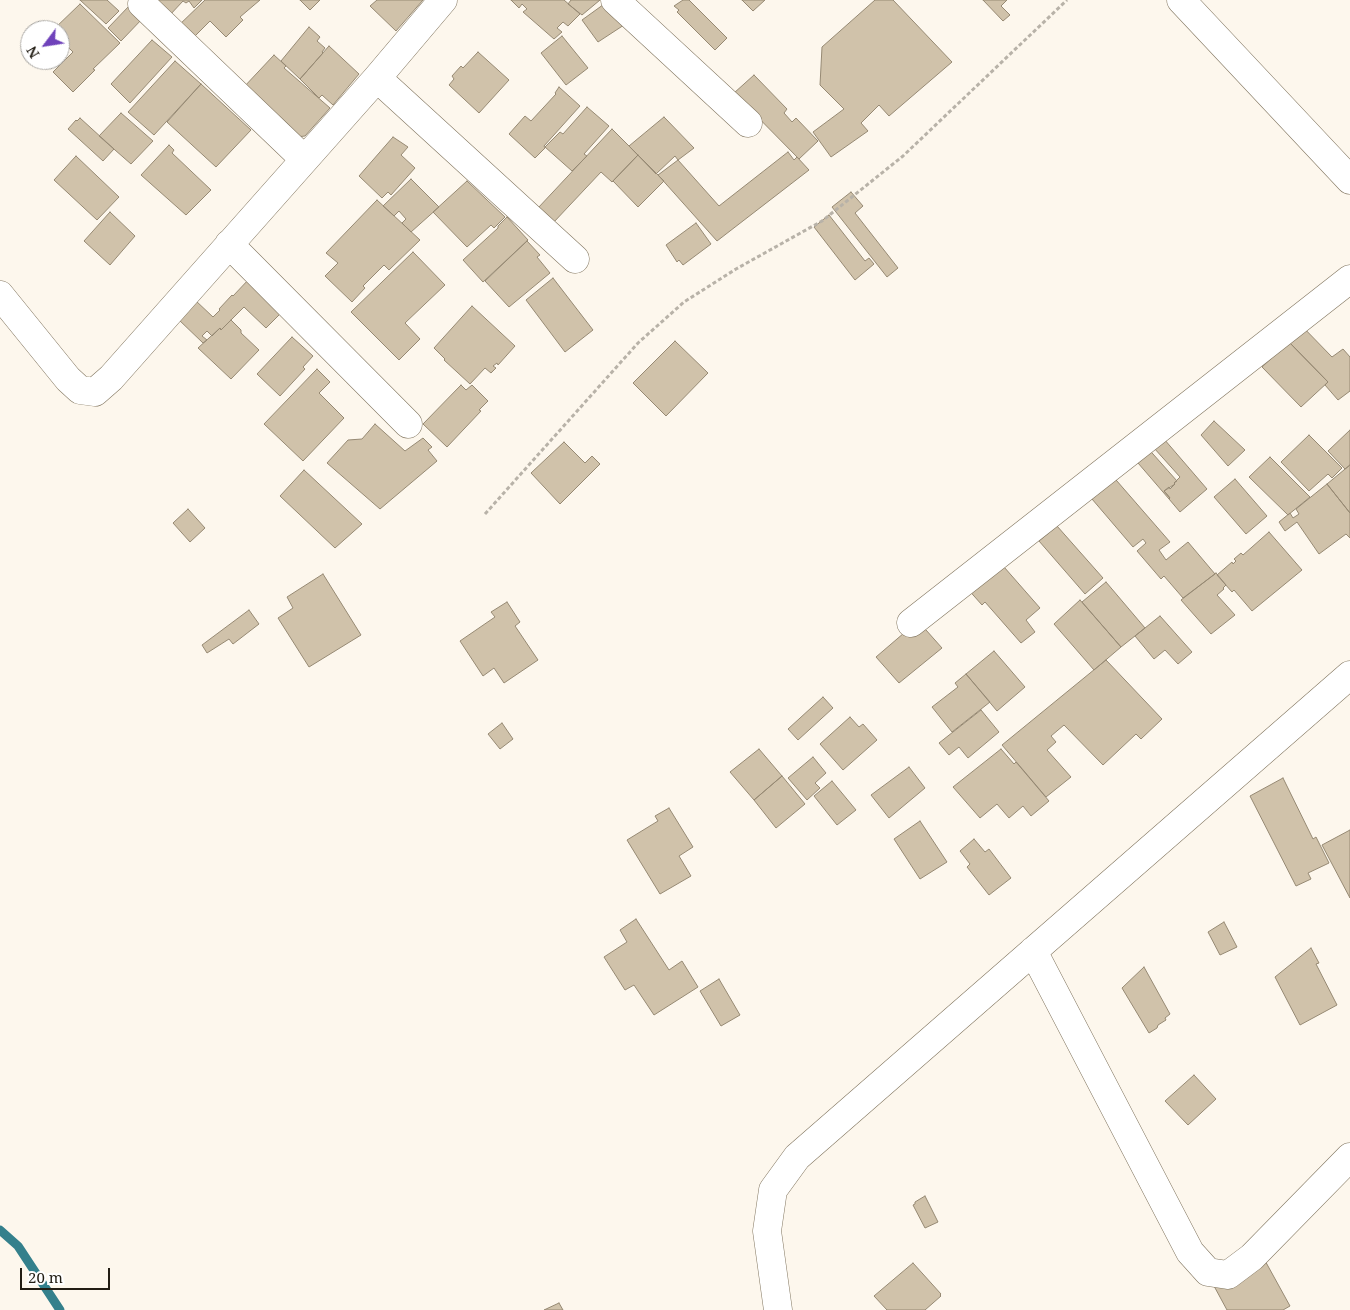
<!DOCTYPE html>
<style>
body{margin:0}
#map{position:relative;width:1350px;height:1310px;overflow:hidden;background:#fdf7ed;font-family:"Noto Serif",serif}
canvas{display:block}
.north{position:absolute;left:20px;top:20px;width:50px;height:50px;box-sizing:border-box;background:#fff;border:1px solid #a7a5a1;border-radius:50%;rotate:239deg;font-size:14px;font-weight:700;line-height:20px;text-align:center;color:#221d14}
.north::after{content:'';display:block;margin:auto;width:18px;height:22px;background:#6f42ba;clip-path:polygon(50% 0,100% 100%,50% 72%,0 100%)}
.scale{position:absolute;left:20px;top:1268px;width:90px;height:22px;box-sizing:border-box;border:2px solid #221d14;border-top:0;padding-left:6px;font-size:15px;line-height:18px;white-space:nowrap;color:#221d14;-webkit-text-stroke:4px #fff;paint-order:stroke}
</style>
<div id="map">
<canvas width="1350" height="1310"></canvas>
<div class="north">N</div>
<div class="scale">20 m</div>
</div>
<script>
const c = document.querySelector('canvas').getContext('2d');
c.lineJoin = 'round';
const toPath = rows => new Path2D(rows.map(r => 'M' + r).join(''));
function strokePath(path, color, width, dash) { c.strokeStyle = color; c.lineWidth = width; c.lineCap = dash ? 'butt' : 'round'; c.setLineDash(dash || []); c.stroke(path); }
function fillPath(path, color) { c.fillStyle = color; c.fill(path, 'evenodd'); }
const stream = toPath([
 [0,1230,18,1246,60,1310]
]);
const building = toPath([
 [80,0,107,0,119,11,106,24,80,0],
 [151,0,202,0,194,8,189,1,186,3,183,1,169,16,151,0],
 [205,0,260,0,240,17,243,20,226,37,210,21,191,40,177,27,205,0],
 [300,0,320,0,310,10,300,0],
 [377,0,423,0,396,31,370,6,377,0],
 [511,0,564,0,580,14,568,26,563,22,557,28,562,32,554,39,523,12,527,9,522,4,519,8,511,0],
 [571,0,600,0,582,15,568,4,571,0],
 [683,0,689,0,727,38,715,50,677,12,679,10,674,6,683,0],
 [742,0,765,0,753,11,742,0],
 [875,0,893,0,952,62,889,116,879,105,861,123,868,131,831,157,813,132,844,109,820,85,822,47,875,0],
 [983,0,1007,0,1001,6,1010,15,1003,21,983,0],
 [607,2,624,25,598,42,582,20,607,2],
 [80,4,120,43,93,69,95,70,73,92,53,72,73,52,60,39,60,30,53,30,80,4],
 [130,5,144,17,121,41,108,28,130,5],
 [309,27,320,37,317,41,325,48,322,52,323,53,300,79,281,61,309,27],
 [562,36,588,68,566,85,541,53,562,36],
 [152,40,172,57,130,103,111,84,152,40],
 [329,46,359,74,333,105,322,95,319,98,300,79,329,46],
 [478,52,509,80,479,113,449,85,454,79,452,76,461,66,463,68,478,52],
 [274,55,286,66,284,68,330,108,305,136,296,137,288,129,290,126,271,109,243,88,274,55],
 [175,61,201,84,154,135,128,112,175,61],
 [754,75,787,109,784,113,792,122,796,118,818,141,799,159,734,93,754,75],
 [201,84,251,130,216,167,167,122,201,84],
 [559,87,580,106,544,146,545,148,535,158,509,134,525,116,531,121,556,94,555,93,559,87],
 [587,107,609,126,584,154,587,156,572,171,545,147,560,132,563,134,587,107],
 [121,113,153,141,131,164,99,136,121,113],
 [664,117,694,148,678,160,675,156,656,174,629,146,664,117],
 [80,118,114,149,103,161,68,129,76,120,77,121,80,118],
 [612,129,638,155,612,182,601,172,553,223,538,208,612,129],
 [393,137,408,147,401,155,415,168,391,195,388,192,382,198,359,176,393,137],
 [169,145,174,150,172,153,211,190,186,215,141,175,169,145],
 [788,152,794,160,797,157,809,170,717,241,658,175,678,160,719,206,788,152],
 [638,155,664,181,638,207,613,181,638,155],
 [76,156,119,197,97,220,54,180,76,156],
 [411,179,439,207,411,232,402,223,406,219,399,211,394,216,383,206,411,179],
 [467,181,505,217,494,228,491,225,467,247,433,212,467,181],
 [851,192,863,206,855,213,898,268,887,277,832,207,851,192],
 [377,200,420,240,389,270,384,265,363,286,365,288,352,302,325,276,338,263,326,253,377,200],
 [110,212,135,236,110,265,84,241,110,212],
 [829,215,865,261,869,258,874,264,855,280,814,227,829,215],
 [507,217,528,240,483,282,463,260,498,228,498,226,507,217],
 [696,223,711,244,683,265,679,260,677,262,666,245,696,223],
 [527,241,540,255,537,257,550,273,509,307,485,281,527,241],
 [413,252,445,285,405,323,420,339,399,360,351,312,413,252],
 [250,278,287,307,266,328,244,307,221,330,220,328,212,336,207,331,202,336,207,340,203,343,178,319,195,300,213,317,220,310,219,309,232,295,233,296,250,278],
 [553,278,593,330,565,352,526,300,553,278],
 [472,306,515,346,498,365,497,363,493,366,496,368,491,373,485,368,470,384,444,360,445,359,434,348,472,306],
 [231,320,241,330,241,333,259,350,231,379,198,348,220,328,221,330,231,320],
 [1297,321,1332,357,1343,349,1350,357,1350,391,1338,400,1325,385,1328,382,1289,342,1297,321],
 [292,337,313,356,303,367,305,369,280,396,257,374,292,337],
 [675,341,708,373,666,416,633,383,675,341],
 [1289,342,1328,382,1301,407,1262,367,1289,342],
 [317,369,330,382,319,393,344,418,303,461,264,424,317,369],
 [461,385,466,390,472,385,488,401,479,410,481,411,447,447,423,424,461,385],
 [1214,421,1245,450,1228,466,1201,435,1214,421],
 [375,424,405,451,423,438,432,447,428,450,437,461,380,509,327,463,348,440,362,439,375,424],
 [1350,430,1350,465,1345,469,1328,451,1350,430],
 [1309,435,1342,468,1332,478,1328,474,1309,491,1281,462,1309,435],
 [1164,439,1207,489,1180,512,1169,499,1170,498,1164,491,1175,484,1174,483,1180,477,1154,448,1164,439],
 [564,442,585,463,592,456,600,464,560,504,531,473,564,442],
 [1145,445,1177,481,1174,483,1175,484,1170,489,1169,487,1164,491,1170,498,1169,499,1132,456,1145,445],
 [1270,457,1310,497,1288,515,1249,477,1270,457],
 [1350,465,1350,513,1327,484,1350,465],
 [304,470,362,524,335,548,280,496,304,470],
 [1110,473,1170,542,1159,550,1166,560,1188,542,1215,574,1183,598,1164,576,1161,579,1137,551,1146,543,1143,539,1133,547,1086,492,1110,473],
 [1235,479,1267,516,1246,534,1214,497,1235,479],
 [1327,484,1350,513,1350,538,1346,534,1319,554,1297,522,1285,531,1279,522,1290,513,1293,518,1299,514,1296,509,1327,484],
 [188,509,205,528,190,542,173,523,188,509],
 [1057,526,1103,578,1085,594,1039,541,1057,526],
 [1269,532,1302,570,1252,611,1234,590,1232,592,1217,575,1232,562,1233,564,1236,561,1234,559,1241,553,1243,555,1269,532],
 [997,559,1040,608,1026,620,1035,632,1021,643,985,602,982,605,966,587,997,559],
 [1216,573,1226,585,1223,588,1224,589,1217,595,1235,615,1211,634,1181,600,1216,573],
 [323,574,361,635,309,667,278,618,293,608,287,597,323,574],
 [1106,582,1145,628,1121,647,1082,602,1106,582],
 [1080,600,1121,647,1094,670,1054,624,1080,600],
 [507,602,520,622,515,626,538,660,504,683,494,668,483,676,460,641,495,617,491,612,507,602],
 [249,610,259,624,233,644,229,639,207,653,202,645,249,610],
 [1160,616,1192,652,1178,664,1165,650,1154,659,1135,636,1160,616],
 [918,621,942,648,899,683,876,657,918,621],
 [994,651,1025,687,997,711,966,674,994,651],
 [1106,660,1162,719,1141,739,1136,734,1103,765,1064,725,1051,736,1056,742,1047,750,1071,777,1046,797,1002,745,1106,660],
 [966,674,990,702,952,732,932,707,958,687,955,683,966,674],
 [823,697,833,708,798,740,788,729,823,697],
 [981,710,999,732,968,758,959,747,949,755,939,743,981,710],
 [850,717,859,727,863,724,877,740,843,770,820,744,850,717],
 [502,723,513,739,500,749,488,734,502,723],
 [759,749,782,776,754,800,730,772,759,749],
 [1001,749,1014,764,1016,762,1049,801,1031,816,1023,806,1009,818,997,804,980,818,953,787,1001,749],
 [813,757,826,773,815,783,820,788,807,800,788,778,813,757],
 [909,767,925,788,889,818,871,795,909,767],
 [782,776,805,804,776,828,754,800,782,776],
 [1283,778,1313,839,1316,837,1329,863,1308,873,1311,879,1296,886,1250,796,1283,778],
 [832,781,856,810,837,825,814,796,832,781],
 [669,808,693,847,679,856,691,876,660,894,627,840,658,821,655,816,669,808],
 [920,821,947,862,920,879,894,839,920,821],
 [1350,830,1350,898,1322,845,1350,830],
 [974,839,985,852,989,849,1011,878,989,895,967,867,970,864,960,851,974,839],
 [636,919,669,970,682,961,698,987,654,1015,634,985,625,990,604,957,627,942,620,930,636,919],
 [1224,922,1237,947,1220,955,1208,932,1224,922],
 [1311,948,1319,963,1316,964,1337,1005,1300,1025,1275,977,1311,948],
 [1144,967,1170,1014,1165,1018,1166,1020,1158,1025,1157,1028,1149,1033,1122,988,1144,967],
 [719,979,740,1015,721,1026,700,991,719,979],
 [1194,1075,1216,1099,1188,1125,1165,1101,1194,1075],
 [925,1196,938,1222,925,1228,913,1205,915,1204,915,1202,925,1196],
 [1263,1257,1290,1306,1283,1310,1227,1310,1214,1286,1263,1257],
 [913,1263,941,1294,940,1295,941,1296,925,1310,887,1310,874,1296,913,1263],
 [559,1303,563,1310,544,1310,559,1303]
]);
const path = toPath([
 [485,514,638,343,684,302,736,269,822,221,903,156,1067,0]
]);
const minor = toPath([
 [615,0,748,123],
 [1181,0,1350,180],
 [142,4,304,159],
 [377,78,575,259],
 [229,244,408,424],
 [0,295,68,379,80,390,95,392,111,378,377,78,443,0],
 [911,623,1350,279],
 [1033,951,1190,1252,1208,1272,1228,1275,1252,1257,1350,1157],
 [778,1310,767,1231,773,1190,797,1157,1350,675]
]);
strokePath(stream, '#34808c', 9);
fillPath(building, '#d0c2aa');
strokePath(building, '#968973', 1);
strokePath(minor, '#81755f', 29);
strokePath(path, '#b8b2a8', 3, [4, 2.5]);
strokePath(minor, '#fff', 28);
</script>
